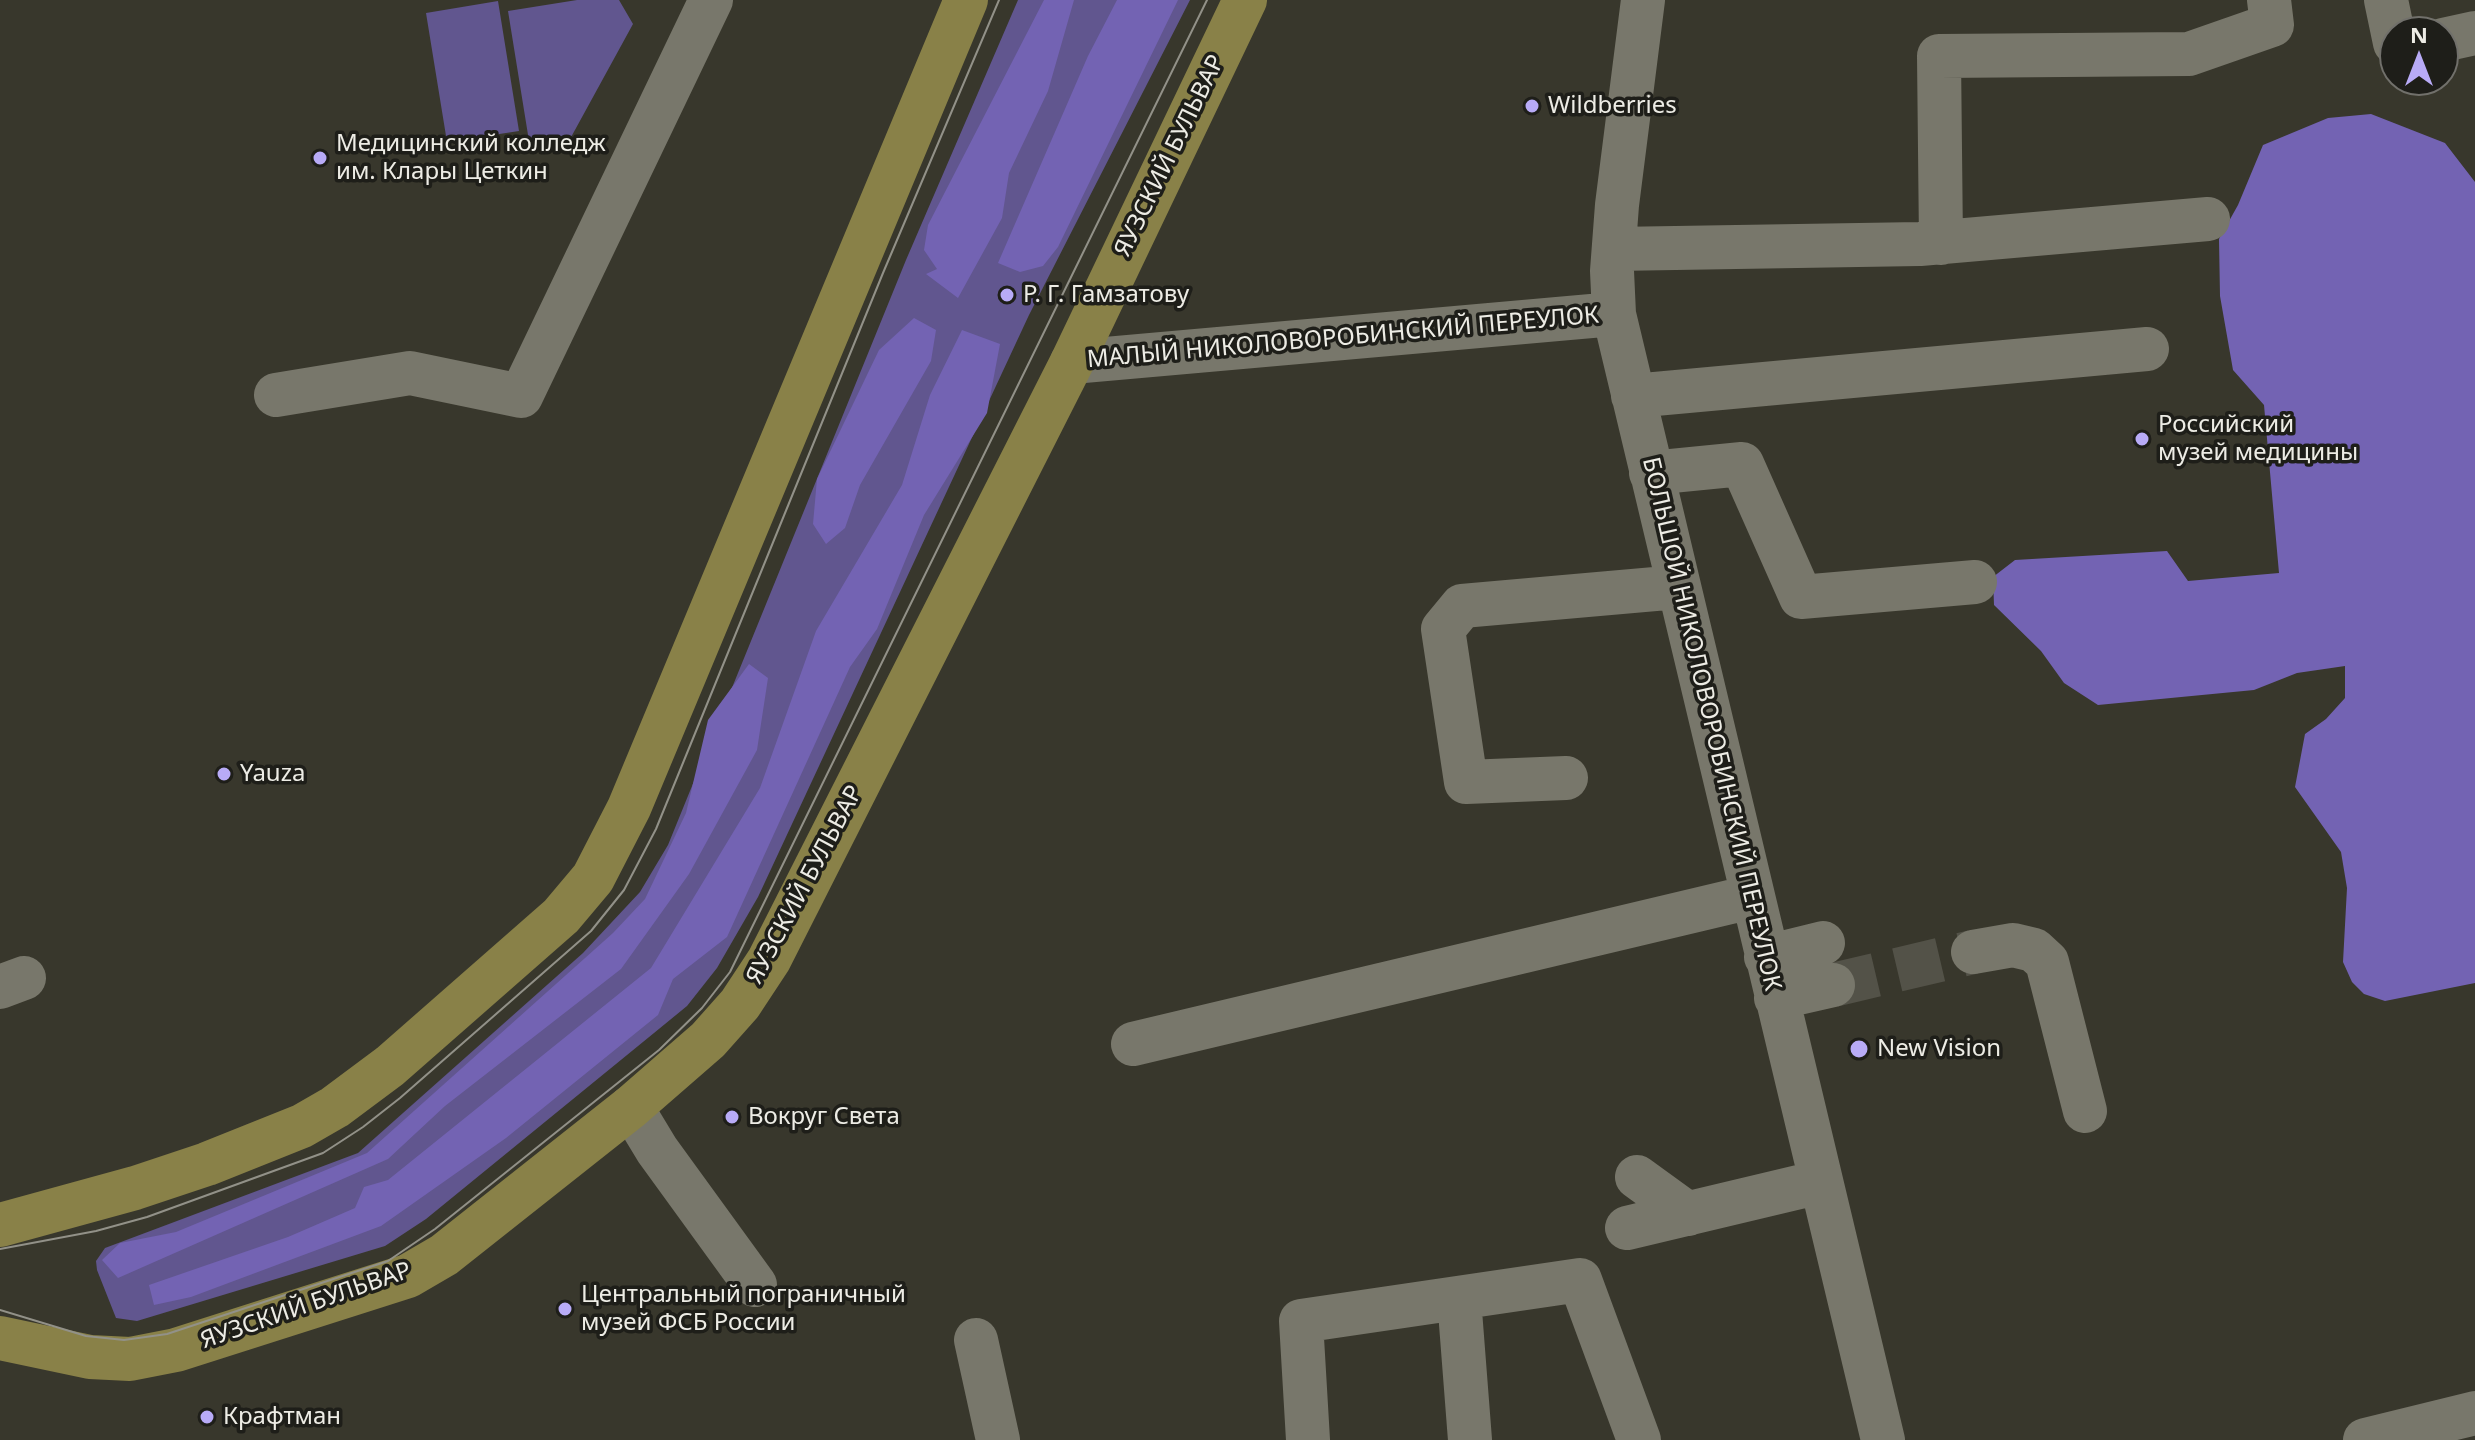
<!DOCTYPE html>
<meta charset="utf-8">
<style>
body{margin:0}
#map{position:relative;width:2475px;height:1440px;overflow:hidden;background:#38372c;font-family:"Noto Sans",sans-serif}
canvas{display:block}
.north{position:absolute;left:2379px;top:16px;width:80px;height:80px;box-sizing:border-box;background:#1e1e19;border:2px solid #71706b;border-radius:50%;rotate:0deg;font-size:22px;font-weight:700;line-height:32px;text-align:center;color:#edece5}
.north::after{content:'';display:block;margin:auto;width:28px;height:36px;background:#b8abf7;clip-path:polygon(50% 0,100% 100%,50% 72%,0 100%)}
</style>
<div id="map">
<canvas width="2475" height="1440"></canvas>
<div class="north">N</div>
</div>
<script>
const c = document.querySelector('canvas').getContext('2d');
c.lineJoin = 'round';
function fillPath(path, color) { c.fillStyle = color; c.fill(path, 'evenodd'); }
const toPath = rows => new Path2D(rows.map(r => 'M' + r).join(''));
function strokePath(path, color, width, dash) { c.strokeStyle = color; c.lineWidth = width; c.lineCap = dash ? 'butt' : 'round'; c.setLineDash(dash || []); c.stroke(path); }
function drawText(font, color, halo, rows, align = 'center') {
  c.font = font + ' "Noto Sans",sans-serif'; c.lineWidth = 7; c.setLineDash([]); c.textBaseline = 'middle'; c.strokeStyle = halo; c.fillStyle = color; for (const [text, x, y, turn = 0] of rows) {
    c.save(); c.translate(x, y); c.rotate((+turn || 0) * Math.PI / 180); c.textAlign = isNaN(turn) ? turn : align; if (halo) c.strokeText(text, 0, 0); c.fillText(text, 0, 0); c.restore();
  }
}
const green = toPath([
 [577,0,619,0,633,24,564,150,529,141,508,11],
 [1018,0,1190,0,1029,315,758,897,717,968,687,1006,654,1033,426,1219,385,1246,137,1321,116,1318,97,1270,96,1261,105,1248,358,1153,583,953,640,892,668,845,906,260],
 [498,1,519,131,447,142,426,13]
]);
const forest = toPath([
 [1044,0,1074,0,1048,91,1009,173,1002,218,958,298,926,274,937,269,924,250,928,225],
 [1117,0,1178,0,1058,247,1043,266,1020,272,998,263,1088,56],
 [2371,114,2445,143,2475,182,2475,983,2385,1001,2364,994,2352,982,2343,962,2347,888,2341,852,2295,787,2305,734,2326,719,2345,698,2345,666,2297,673,2254,690,2098,705,2064,683,2041,651,1994,605,1993,577,2015,560,2167,551,2188,581,2279,573,2264,405,2233,370,2220,296,2219,239,2238,205,2263,145,2328,118],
 [914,318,936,330,931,361,860,485,845,528,826,544,813,524,817,479,879,350],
 [962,330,1000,344,987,413,924,515,877,629,850,667,727,937,673,979,658,1015,506,1138,381,1226,191,1297,154,1305,149,1285,288,1237,355,1208,364,1187,388,1180,651,968,760,788,816,631,902,485,930,395],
 [749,664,768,678,757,750,689,874,621,969,445,1106,388,1159,118,1278,102,1260,120,1243,176,1232,367,1153,613,933,645,899,686,813,708,720]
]);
const minorTunnel = toPath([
 [1833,985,1973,952]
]);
const minor = toPath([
 [1643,0,1617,205,1612,271,1614,314,1883,1440],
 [2386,0,2395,43],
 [2443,40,2475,33],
 [1941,243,1939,56,2189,54,2272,25,2269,0],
 [1614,249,1920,244,2208,219],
 [1072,362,1614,314],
 [276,395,410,373,521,396,711,0],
 [1633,396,2147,349],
 [1651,473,1742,464,1801,597,1975,582],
 [1566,778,1466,782,1443,629,1462,606,1678,587],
 [1973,952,2013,945,2034,950,2047,962,2085,1111],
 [1766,957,1823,943],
 [0,987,24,978],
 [1776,998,1833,985],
 [1133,1044,1751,897],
 [631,1107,657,1150,755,1285],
 [1637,1177,1688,1214],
 [1627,1228,1820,1182],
 [1459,1298,1470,1440],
 [976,1340,998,1440],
 [1308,1440,1301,1321,1580,1280,1639,1440],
 [2365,1440,2475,1413]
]);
const major = toPath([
 [0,1225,135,1188,207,1164,302,1126,335,1107,390,1066,561,916,593,878,629,808,966,0],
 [0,1338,90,1357,130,1359,176,1350,408,1276,444,1255,631,1107,708,1040,740,1004,769,960,1072,362,1245,0]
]);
const tram = toPath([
 [0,1249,96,1231,147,1217,323,1153,363,1127,400,1098,591,931,624,890,656,829,883,273,999,0],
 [0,1310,86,1336,124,1340,167,1334,388,1261,435,1229,659,1050,702,1008,730,972,1207,0]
]);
const markers = [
 [1532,106,8,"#b8abf7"],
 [320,158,8,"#b8abf7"],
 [1007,295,8,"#b8abf7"],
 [2142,439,8,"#b8abf7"],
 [224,774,8,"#b8abf7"],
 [1859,1049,10,"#b8abf7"],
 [732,1117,8,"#b8abf7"],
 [565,1309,8,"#b8abf7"],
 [207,1417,8,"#b8abf7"]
];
const poiNames = [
 ["Wildberries",1548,106],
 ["Медицинский колледж",336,144],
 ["им. Клары Цеткин",336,172],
 ["Р. Г. Гамзатову",1023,295],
 ["Российский",2158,425],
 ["музей медицины",2158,453],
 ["Yauza",240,774],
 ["New Vision",1877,1049],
 ["Вокруг Света",748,1117],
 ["Центральный пограничный",581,1295],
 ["музей ФСБ России",581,1323],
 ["Крафтман",223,1417]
];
const streetNames = [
 ["ЯУЗСКИЙ БУЛЬВАР",1170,156,-64],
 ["МАЛЫЙ НИКОЛОВОРОБИНСКИЙ ПЕРЕУЛОК",1343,338,-5],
 ["БОЛЬШОЙ НИКОЛОВОРОБИНСКИЙ ПЕРЕУЛОК",1711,724,77],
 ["ЯУЗСКИЙ БУЛЬВАР",805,885,-62],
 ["ЯУЗСКИЙ БУЛЬВАР",306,1306,-19]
];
fillPath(green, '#61568f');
fillPath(forest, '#7363b3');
strokePath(minorTunnel, '#535248', 44, [44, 22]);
strokePath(minor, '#78776b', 44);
strokePath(major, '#898148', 44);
strokePath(tram, '#929188', 2);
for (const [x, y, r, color] of markers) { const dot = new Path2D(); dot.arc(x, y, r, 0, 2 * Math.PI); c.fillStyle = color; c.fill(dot); strokePath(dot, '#1e1e19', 3); }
drawText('24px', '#edece5', '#1e1e19', poiNames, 'left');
drawText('24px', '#edece5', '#1e1e19', streetNames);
</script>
